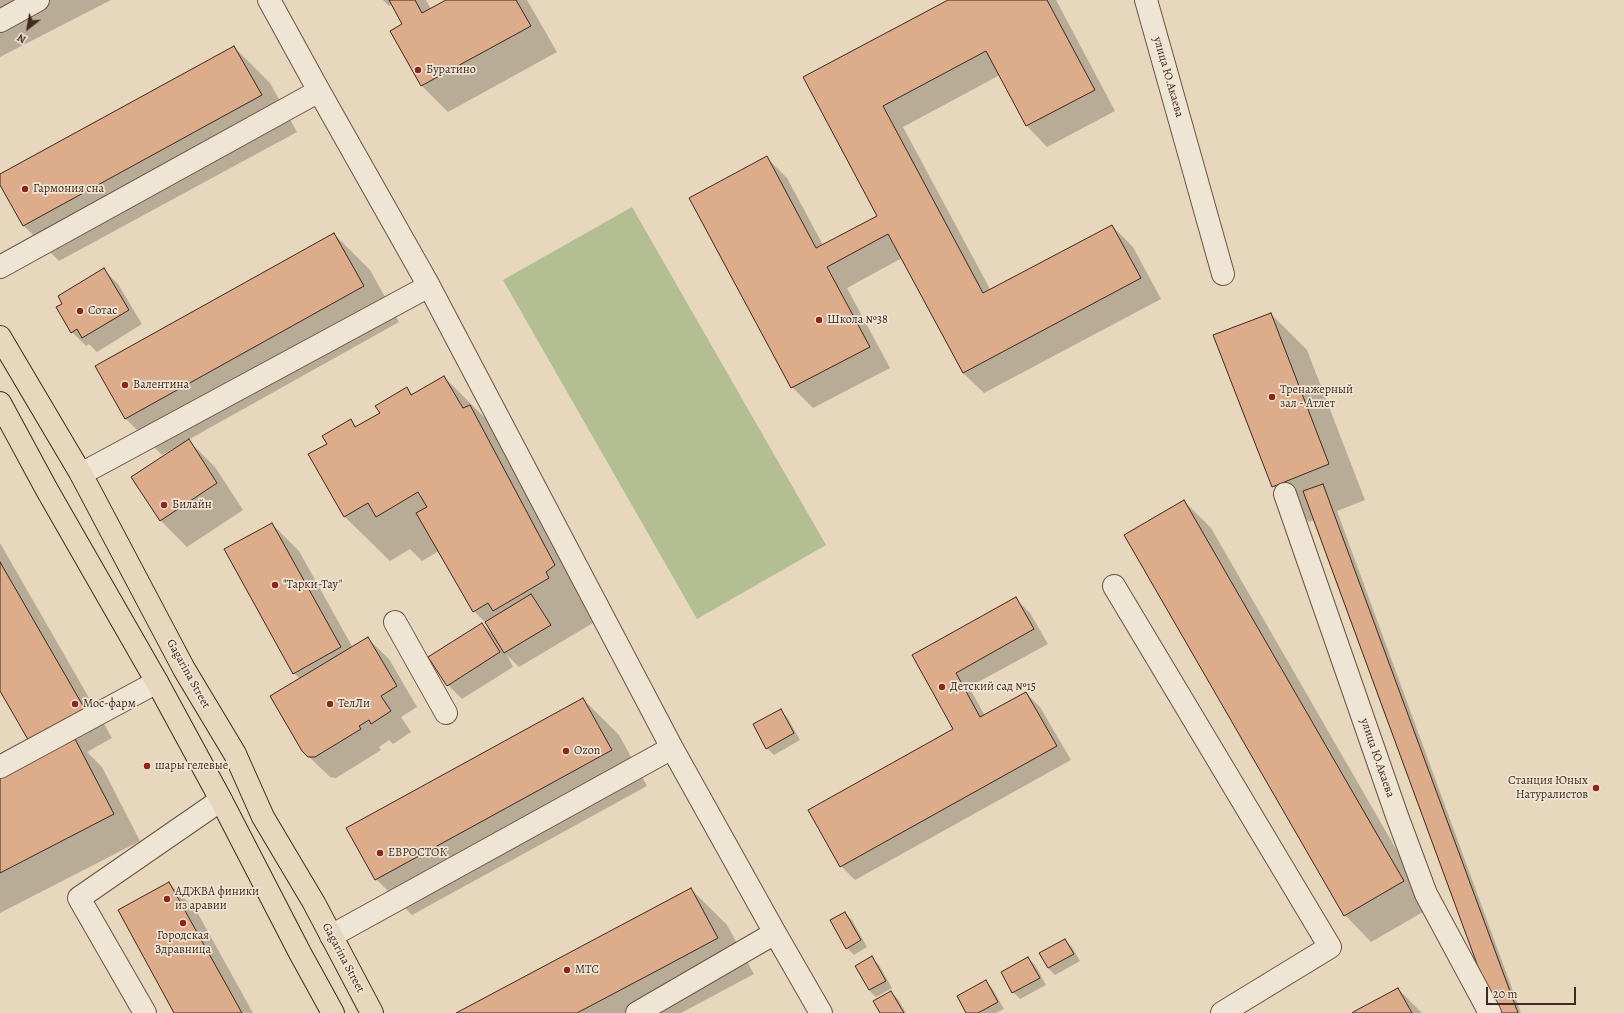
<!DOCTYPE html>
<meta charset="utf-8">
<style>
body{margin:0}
#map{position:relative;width:1624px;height:1013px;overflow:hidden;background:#e7d7bd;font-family:Alegreya,serif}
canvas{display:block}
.north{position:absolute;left:8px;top:8px;width:40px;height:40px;-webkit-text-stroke:3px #efe5d4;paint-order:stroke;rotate:211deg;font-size:11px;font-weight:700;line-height:16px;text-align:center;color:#40291e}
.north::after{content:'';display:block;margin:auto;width:14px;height:18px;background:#40291e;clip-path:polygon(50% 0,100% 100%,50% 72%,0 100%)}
.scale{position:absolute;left:1486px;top:987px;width:90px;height:18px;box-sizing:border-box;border:2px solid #40291e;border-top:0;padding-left:5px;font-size:12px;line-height:14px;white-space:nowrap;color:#40291e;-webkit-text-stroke:3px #efe5d4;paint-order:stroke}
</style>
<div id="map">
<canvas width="1624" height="1013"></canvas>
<div class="north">N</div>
<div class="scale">20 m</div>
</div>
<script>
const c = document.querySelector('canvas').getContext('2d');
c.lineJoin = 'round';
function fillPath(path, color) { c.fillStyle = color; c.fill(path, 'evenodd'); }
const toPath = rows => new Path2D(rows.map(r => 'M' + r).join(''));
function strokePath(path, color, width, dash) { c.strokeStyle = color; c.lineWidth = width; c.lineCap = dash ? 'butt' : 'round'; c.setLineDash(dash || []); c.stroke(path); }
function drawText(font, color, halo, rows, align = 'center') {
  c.font = font + ' Alegreya,serif'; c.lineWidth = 3.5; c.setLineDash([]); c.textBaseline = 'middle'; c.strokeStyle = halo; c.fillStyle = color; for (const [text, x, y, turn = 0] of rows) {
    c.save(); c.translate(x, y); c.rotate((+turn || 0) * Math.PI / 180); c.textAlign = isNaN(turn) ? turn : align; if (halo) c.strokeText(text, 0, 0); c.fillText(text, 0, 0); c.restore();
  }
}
const green = toPath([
 [632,207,826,545,697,619,503,280]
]);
const shadow = toPath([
 [0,0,111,0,0,57],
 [383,0,426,0,431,9,448,0,527,0,557,52,448,112,422,86,404,24,392,4,389,6],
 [950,0,1056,0,1115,111,1047,147,1027,126,1000,75,903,127,991,291,1112,226,1133,247,1161,299,984,393,963,373,902,258,847,288,890,368,813,408,792,387,691,198,767,158,787,178,823,245,878,216,804,78],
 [234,47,270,83,297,132,59,261,23,225,0,182,0,175],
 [334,234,370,270,399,322,188,440,215,467,243,510,187,547,160,520,177,448,176,447,162,455,126,419,96,366],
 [104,270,118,284,142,324,97,352,89,344,86,346,72,332,64,305],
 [1271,314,1307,350,1365,500,1337,511,1521,1013,1496,1013,1314,520,1309,522,1273,486],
 [444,377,489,422,599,610,590,617,593,623,519,667,507,655,513,667,462,699,448,685,482,624,495,636,487,624,474,611,439,551,422,561,410,549,390,561,345,517,310,455,328,444,350,420,357,427,381,413,407,389,413,395],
 [1184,501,1211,528,1430,908,1371,942,1345,915],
 [272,524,299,551,353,648,368,639,389,659,417,707,401,717,411,732,393,744,389,740,379,747,381,750,336,778,330,777,303,751,300,679,294,673],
 [0,543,112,738,87,752,102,767,140,841,0,913,0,780,45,756,0,689],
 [1016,599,1030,613,1048,644,969,687,985,716,1026,693,1040,707,1071,760,855,880,841,866,955,730,913,656],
 [583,699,619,735,647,786,412,915,376,879],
 [780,710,787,717,800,740,774,755,767,748],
 [169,883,196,910,253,1013,176,1013],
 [691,889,727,925,754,974,681,1013,459,1013],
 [845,913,852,920,867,947,854,955,847,948],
 [1065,940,1072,947,1080,961,1055,975,1048,968,1041,954],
 [872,958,879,965,892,988,876,997,869,990,856,966],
 [1028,958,1035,965,1046,985,1020,999,1013,992,1002,972],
 [985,981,992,988,1004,1009,996,1013,967,1013],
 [1398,989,1422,1013,1354,1013],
 [891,992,898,999,906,1013,881,1013]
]);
const building = toPath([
 [389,0,415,0,422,13,446,0,516,0,531,26,421,86,390,31,402,24,389,0],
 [948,0,1047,0,1095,90,1026,126,986,51,883,106,983,293,1112,225,1141,278,963,373,888,234,827,267,870,347,791,388,689,198,767,156,816,248,877,216,803,77,948,0],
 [234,46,262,95,23,226,0,185,0,174,234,46],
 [334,233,364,286,125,419,95,366,334,233],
 [104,268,129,310,82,338,77,329,71,333,56,307,62,304,58,296,104,268],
 [1271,313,1329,464,1272,487,1213,335,1271,313],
 [444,376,463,408,470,405,555,565,546,572,549,578,493,611,488,603,473,612,416,513,427,507,418,492,376,517,368,503,344,517,308,454,327,444,322,436,351,419,355,427,380,413,375,406,407,387,411,395,444,376],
 [189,439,217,483,160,521,131,477,189,439],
 [1323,484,1518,1013,1495,1013,1303,491,1323,484],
 [1184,500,1404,881,1344,916,1124,535,1184,500],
 [272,523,341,647,293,674,224,549,272,523],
 [0,562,86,711,30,743,0,691,0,562],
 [531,594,551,625,504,653,485,622,531,594],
 [1016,597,1034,629,956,673,980,717,1026,692,1057,746,840,867,808,810,953,729,912,655,1016,597],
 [482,623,500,652,447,686,428,657,482,623],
 [368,637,397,686,381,696,391,711,371,724,369,720,359,726,361,729,315,757,308,757,302,751,270,696,368,637],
 [583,698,612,750,375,880,346,828,583,698],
 [781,709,794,733,766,749,753,724,781,709],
 [75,739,114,814,0,873,0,778,75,739],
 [169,882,242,1013,174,1013,118,910,169,882],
 [691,888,718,938,662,968,577,1013,456,1013,691,888],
 [845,912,861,940,846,949,830,920,845,912],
 [1065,939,1074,954,1048,968,1039,953,1065,939],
 [872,956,886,981,869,990,855,966,872,956],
 [1028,957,1040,978,1012,993,1001,972,1028,957],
 [986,980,998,1002,978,1013,966,1013,957,996,986,980],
 [1398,988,1412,1013,1352,1013,1355,1011,1398,988],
 [891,991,904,1013,880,1013,873,1001,891,991]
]);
const minor = toPath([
 [269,0,319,91,429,286,672,748,775,933,821,1013],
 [1146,0,1223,274],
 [0,21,38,0],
 [0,267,319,91],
 [81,474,429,286],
 [1285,494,1397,816,1426,894,1490,1013],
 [1114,586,1330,947,1222,1013],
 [395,622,446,713],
 [0,767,157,682],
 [331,936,672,748],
 [145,1013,79,898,221,800],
 [637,1013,775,933]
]);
const major = toPath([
 [0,337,81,474,184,669,235,754,263,817,314,903,372,1013],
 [0,403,47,490,157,682,221,800,300,953,333,1013]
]);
const markers = [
 [418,70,4,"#8f2418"],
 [25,189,4,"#8f2418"],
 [80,311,4,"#8f2418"],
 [819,320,4,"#8f2418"],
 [125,385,4,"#8f2418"],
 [1272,397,4,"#8f2418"],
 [164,505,4,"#8f2418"],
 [275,585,4,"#8f2418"],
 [942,687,4,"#8f2418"],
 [75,704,4,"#8f2418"],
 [330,704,4,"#8f2418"],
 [566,751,4,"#8f2418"],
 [147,766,4,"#8f2418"],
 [1596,788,4,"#8f2418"],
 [380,853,4,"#8f2418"],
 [167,899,4,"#8f2418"],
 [183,923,4,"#8f2418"],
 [567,970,4,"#8f2418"]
];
const poiNames = [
 ["Буратино",426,70],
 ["Гармония сна",33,189],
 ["Сотас",88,311],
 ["Школа №38",827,320],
 ["Валентина",133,385],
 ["Тренажерный",1280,390],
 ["зал - Атлет",1280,404],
 ["Билайн",172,505],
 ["\"Тарки-Тау\"",283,585],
 ["Детский сад №15",950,687],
 ["Мос-фарм",83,704],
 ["ТелЛи",338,704],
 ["Ozon",574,751],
 ["шары гелевые",155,766],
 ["Станция Юных",1588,781,"right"],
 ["Натуралистов",1588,795,"right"],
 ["ЕВРОСТОК",388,853],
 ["АДЖВА финики",175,892],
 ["из аравии",175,906],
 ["Городская",183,936,"center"],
 ["Здравница",183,950,"center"],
 ["МТС",575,970]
];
const streetNames = [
 ["улица Ю.Акаева",1168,77,74],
 ["Gagarina Street",188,674,61],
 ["улица Ю.Акаева",1377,758,71],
 ["Gagarina Street",343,958,62]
];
fillPath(green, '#b3bf93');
fillPath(shadow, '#0003');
fillPath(building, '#ddac8b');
strokePath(building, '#40291e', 1);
strokePath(minor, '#6a5446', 24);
strokePath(major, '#40291e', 24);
strokePath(minor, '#efe5d4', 22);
strokePath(major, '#e7d7bd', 22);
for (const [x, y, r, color] of markers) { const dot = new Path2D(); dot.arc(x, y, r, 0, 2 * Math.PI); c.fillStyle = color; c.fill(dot); strokePath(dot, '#efe5d4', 1.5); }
drawText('12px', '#40291e', '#efe5d4', poiNames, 'left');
drawText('12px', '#40291e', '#efe5d4', streetNames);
</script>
